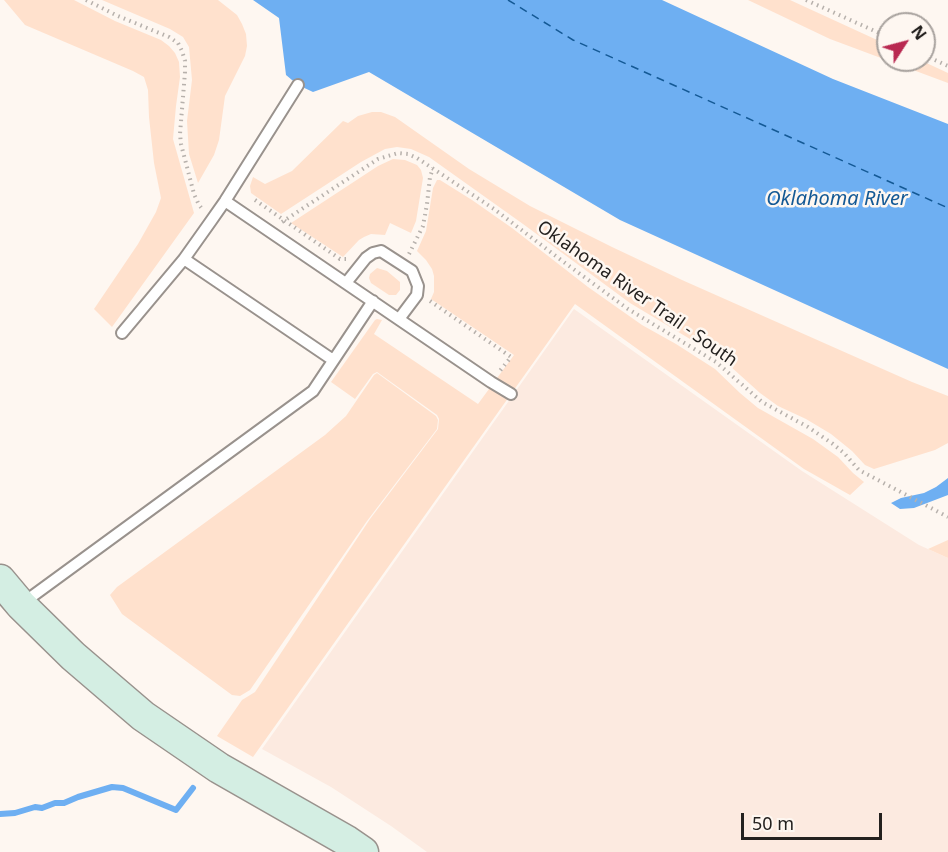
<!DOCTYPE html>
<style>
body{margin:0}
#map{position:relative;width:948px;height:852px;overflow:hidden;background:#fef7f1;font-family:"Noto Sans",sans-serif}
canvas{display:block}
.north{position:absolute;left:876px;top:12px;width:60px;height:60px;box-sizing:border-box;background:#fef7f1;border:2px solid #a7a19d;border-radius:50%;rotate:54deg;font-size:16px;font-weight:700;line-height:24px;text-align:center;color:#24211f}
.north::after{content:'';display:block;margin:auto;width:21px;height:27px;background:#b92951;clip-path:polygon(50% 0,100% 100%,50% 72%,0 100%)}
.scale{position:absolute;left:741px;top:813px;width:141px;height:27px;box-sizing:border-box;border:3px solid #24211f;border-top:0;padding-left:8px;font-size:18px;line-height:21px;white-space:nowrap;color:#24211f;-webkit-text-stroke:4px #fef7f1;paint-order:stroke}
</style>
<div id="map">
<canvas width="948" height="852"></canvas>
<div class="north">N</div>
<div class="scale">50 m</div>
</div>
<script>
const c = document.querySelector('canvas').getContext('2d');
c.lineJoin = 'round';
function fillPath(path, color) { c.fillStyle = color; c.fill(path, 'evenodd'); }
const toPath = rows => new Path2D(rows.map(r => 'M' + r).join(''));
function strokePath(path, color, width, dash) { c.strokeStyle = color; c.lineWidth = width; c.lineCap = dash ? 'butt' : 'round'; c.setLineDash(dash || []); c.stroke(path); }
function drawText(font, color, halo, rows, align = 'center') {
  c.font = font + ' "Noto Sans",sans-serif'; c.lineWidth = 5; c.setLineDash([]); c.textBaseline = 'middle'; c.strokeStyle = halo; c.fillStyle = color; for (const [text, x, y, turn = 0] of rows) {
    c.save(); c.translate(x, y); c.rotate((+turn || 0) * Math.PI / 180); c.textAlign = isNaN(turn) ? turn : align; if (halo) c.strokeText(text, 0, 0); c.fillText(text, 0, 0); c.restore();
  }
}
const commercial = toPath([
 [574,309,802,471,919,545,948,558,948,852,427,852,391,826,331,787,262,749]
]);
const green = toPath([
 [4,0,74,0,115,21,161,40,169,46,175,53,179,62,180,77,176,106,173,139,194,213,112,327,94,309,138,244,156,212,161,198,154,163,149,117,148,90,144,77,133,71,25,25],
 [102,0,218,0,237,15,242,24,246,34,247,46,245,56,225,96,219,140,214,155,198,183,189,154,187,121,192,80,189,47,183,37,170,29],
 [748,0,790,0,888,45,888,60,920,60,948,73,948,83,830,39],
 [372,112,381,112,395,117,469,169,530,206,612,247,682,280,912,382,948,396,948,443,935,450,874,469,865,465,852,451,831,434,806,419,778,406,760,393,720,357,630,303,523,224,429,157,411,149,397,147,385,149,361,162,281,214,251,193,250,186,253,177,265,184,292,171,343,121,348,123,358,116],
 [393,159,405,160,417,165,421,170,423,178,416,221,411,233,390,223,385,235,371,234,364,237,359,240,343,257,291,223,378,166],
 [437,180,440,180,472,200,512,228,588,287,642,325,676,344,715,369,740,393,758,408,813,439,838,457,853,473,864,482,850,495,804,469,575,304,253,757,217,736,242,700,255,692,370,519,438,429,439,419,437,415,377,372,373,374,355,399,331,382,375,320,377,319,382,320,374,334,478,404,514,355,431,299,434,292,434,276,432,269,426,260,417,251,426,231,433,188],
 [377,268,387,271,400,282,400,290,396,295,389,295,371,283,369,278,370,274],
 [377,373,436,416,438,420,437,429,367,521,250,690,240,696,232,695,122,614,110,595,117,587,325,435,346,416,374,375],
 [948,540,948,558,928,549]
]);
const water = toPath([
 [253,0,662,0,833,79,948,124,948,369,620,220,369,72,313,92,298,85,286,75,279,18],
 [948,478,948,495,914,508,900,509,891,503,901,498,924,493,936,487]
]);
const stream = toPath([
 [0,814,15,813,35,807,42,808,55,803,64,803,78,797,112,787,123,788,176,810,193,788]
]);
const ferry = toPath([
 [508,0,573,40,948,208]
]);
const path = toPath([
 [86,0,118,16,169,37,178,43,182,51,185,61,185,72,180,134,181,144,194,194,199,205,204,211],
 [806,0,888,37],
 [924,55,948,66],
 [255,200,340,259,347,259],
 [282,222,378,159,398,153,408,154,417,158,494,209,561,260,628,309,716,362,762,402,808,427,833,444,844,453,859,470,948,517],
 [409,254,423,226,427,204,430,177,433,168],
 [430,301,511,357,499,372]
]);
const service = toPath([
 [225,201,491,382,511,394],
 [184,259,333,360],
 [346,283,366,258,373,253,381,251,412,271,418,286,417,295,399,319],
 [122,333,184,259,211,221,225,201,298,85],
 [23,603,313,391,373,301]
]);
const secondary = toPath([
 [0,580,21,605,73,656,143,716,219,768,347,841,363,852]
]);
const streetNames = [
 ["Oklahoma River Trail - South",637,294,35]
];
const waterNames = [
 ["Oklahoma River",837,199]
];
fillPath(commercial, '#fceae0');
fillPath(green, '#ffe1cd');
fillPath(water, '#6eaff2');
strokePath(stream, '#6eaff2', 6);
strokePath(ferry, '#145995', 1.5, [8, 6]);
strokePath(service, '#99928d', 14);
strokePath(secondary, '#99928d', 33);
strokePath(path, '#b7b1ac', 4, [1.5, 4.5]);
strokePath(service, '#fff', 10);
strokePath(secondary, '#d4eee3', 30);
drawText('18px', '#24211f', '#fef7f1', streetNames);
drawText('italic 20px', '#145995', '#fef7f1', waterNames);
</script>
